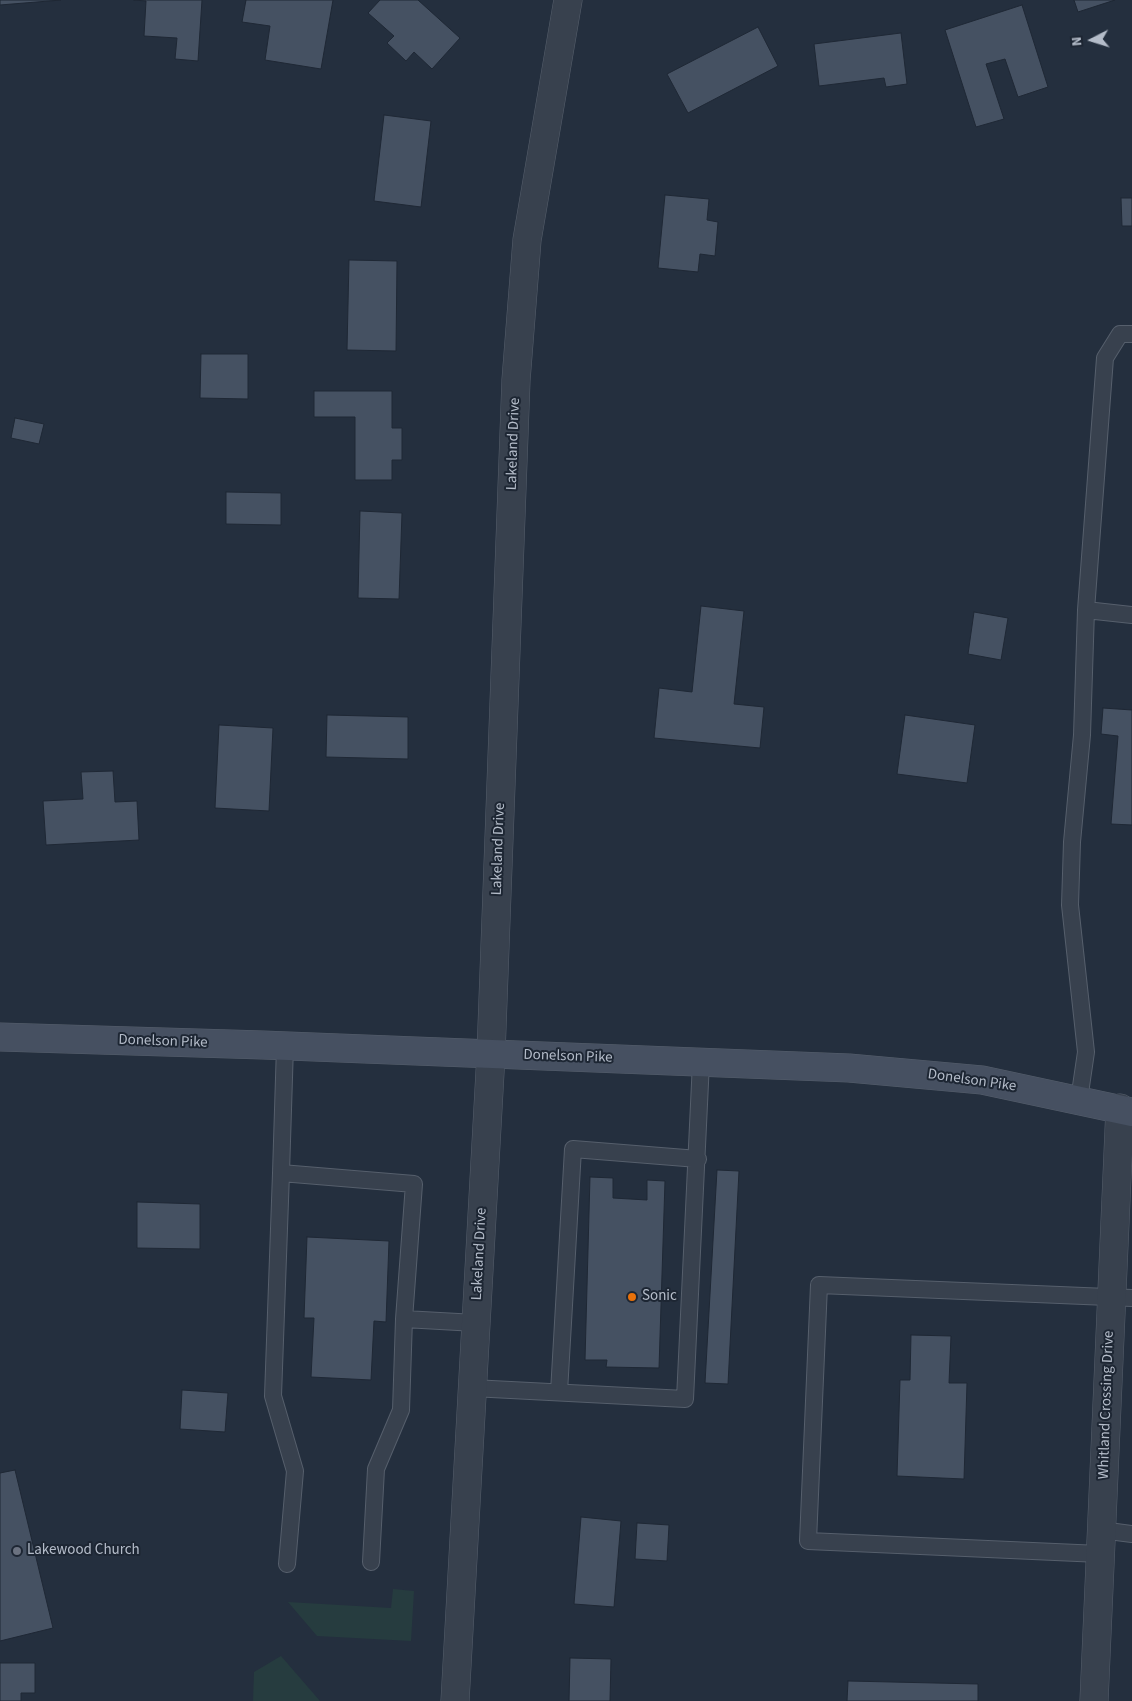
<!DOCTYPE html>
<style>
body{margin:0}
#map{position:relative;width:1132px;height:1701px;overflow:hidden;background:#242f3e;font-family:"Source Sans 3",sans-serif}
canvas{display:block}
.north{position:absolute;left:1067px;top:15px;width:50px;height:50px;-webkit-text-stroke:4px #1d2633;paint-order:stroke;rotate:265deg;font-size:14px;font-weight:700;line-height:20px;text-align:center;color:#b4bcc9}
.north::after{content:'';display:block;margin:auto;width:18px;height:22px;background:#b4bcc9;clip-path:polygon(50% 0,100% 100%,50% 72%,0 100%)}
</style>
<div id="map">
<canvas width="1132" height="1701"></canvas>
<div class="north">N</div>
</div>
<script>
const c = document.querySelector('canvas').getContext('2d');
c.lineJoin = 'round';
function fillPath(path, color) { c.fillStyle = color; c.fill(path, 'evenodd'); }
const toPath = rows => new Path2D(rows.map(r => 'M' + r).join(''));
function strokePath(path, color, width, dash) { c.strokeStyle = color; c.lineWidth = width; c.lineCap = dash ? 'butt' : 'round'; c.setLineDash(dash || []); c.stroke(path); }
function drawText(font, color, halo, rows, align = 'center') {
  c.font = font + ' "Source Sans 3",sans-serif'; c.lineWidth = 4; c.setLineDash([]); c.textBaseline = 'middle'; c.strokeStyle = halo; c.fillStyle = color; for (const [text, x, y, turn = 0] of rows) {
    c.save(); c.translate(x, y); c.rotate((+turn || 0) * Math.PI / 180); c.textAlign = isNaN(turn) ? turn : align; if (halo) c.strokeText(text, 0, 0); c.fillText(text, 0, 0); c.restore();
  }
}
const green = toPath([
 [393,1589,414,1591,411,1641,317,1636,288,1602,391,1608],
 [281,1656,320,1701,253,1701,254,1672]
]);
const building = toPath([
 [0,0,61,0,0,5,0,0],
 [134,0,202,0,198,61,175,59,177,38,144,36,146,1,134,0],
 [246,0,333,0,321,69,265,60,270,26,242,22,246,0],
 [380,0,418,0,460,38,432,69,414,52,406,61,387,43,394,36,368,13,380,0],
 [1074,0,1115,0,1078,12,1074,0],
 [1022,5,1048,87,1018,97,1005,59,986,64,1004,119,976,127,945,30,1022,5],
 [758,27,778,66,688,113,667,74,758,27],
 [901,33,907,84,886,87,884,78,819,86,814,44,901,33],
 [384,115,431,121,421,207,374,201,384,115],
 [665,195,709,199,707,220,718,222,715,256,700,254,698,272,658,268,665,195],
 [1121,198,1132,198,1132,226,1122,226,1121,198],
 [349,260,397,261,396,351,347,350,349,260],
 [201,354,248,354,248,399,200,398,201,354],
 [314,391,392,391,392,428,402,428,402,460,392,460,392,480,355,480,355,417,314,417,314,391],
 [15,418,44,424,39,444,11,438,15,418],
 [226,492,281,493,281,525,226,524,226,492],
 [360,511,402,513,399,599,358,598,360,511],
 [701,606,744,611,734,704,764,707,760,748,654,738,659,688,692,692,701,606],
 [974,612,1008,618,1001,660,968,654,974,612],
 [1103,708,1132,710,1132,825,1111,824,1118,736,1101,734,1103,708],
 [327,715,408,717,408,759,326,757,327,715],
 [905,715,975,725,967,783,897,774,905,715],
 [219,725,273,728,269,811,215,808,219,725],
 [113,771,115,802,137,801,139,840,46,845,43,801,83,799,81,772,113,771],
 [717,1170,739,1171,728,1384,705,1383,717,1170],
 [590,1177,613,1178,613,1198,647,1200,647,1180,665,1181,659,1368,606,1367,607,1360,585,1360,590,1177],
 [137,1202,200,1204,200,1249,137,1248,137,1202],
 [307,1237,389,1241,386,1322,374,1321,371,1380,311,1377,314,1318,304,1318,307,1237],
 [911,1335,951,1336,949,1383,967,1383,964,1479,897,1476,900,1380,910,1380,911,1335],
 [182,1390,228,1393,225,1432,180,1429,182,1390],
 [15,1470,53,1628,0,1641,0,1473,15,1470],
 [581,1517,621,1521,614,1607,574,1604,581,1517],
 [637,1523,669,1525,667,1561,635,1559,637,1523],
 [570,1658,611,1659,610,1701,569,1701,570,1658],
 [0,1663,35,1663,35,1693,21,1693,21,1701,0,1701,0,1663],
 [848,1681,978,1684,978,1701,847,1701,848,1681]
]);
const lane = toPath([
 [1086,610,1105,358,1120,334,1132,334],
 [285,1046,281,1173,414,1184,404,1319,476,1323],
 [1079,1100,1086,1052,1070,905,1072,842,1082,735,1086,610,1132,615],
 [281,1173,273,1396,295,1471,287,1564],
 [472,1388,685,1399,701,1062],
 [559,1392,573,1149,698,1159],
 [1101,1530,1132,1534],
 [1100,1554,808,1541,819,1285,1132,1298],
 [371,1562,376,1469,401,1410,404,1319]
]);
const street = toPath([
 [455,1701,491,1054,516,380,527,240,568,0],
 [1094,1701,1120,1108]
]);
const secondary = toPath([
 [0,1037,263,1045,849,1068,982,1080,1132,1112]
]);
const markers = [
 [632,1297,5,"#e8710a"],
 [17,1551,5,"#6b7280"]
];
const streetNames = [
 ["Lakeland Drive",514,444,-88],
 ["Lakeland Drive",499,849,-88],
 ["Donelson Pike",163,1042,2],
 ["Donelson Pike",568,1057,2],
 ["Donelson Pike",972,1081,8],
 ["Lakeland Drive",480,1254,-87],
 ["Whitland Crossing Drive",1107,1405,-88]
];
const poiNames = [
 ["Sonic",642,1297],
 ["Lakewood Church",27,1551]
];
fillPath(green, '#263c3f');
fillPath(building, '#455162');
strokePath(building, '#1f2835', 1);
strokePath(lane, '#565f6c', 18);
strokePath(street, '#565f6c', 29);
strokePath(secondary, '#565f6c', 29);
strokePath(lane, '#38414e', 16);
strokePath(street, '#38414e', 28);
strokePath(secondary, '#465061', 28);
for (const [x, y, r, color] of markers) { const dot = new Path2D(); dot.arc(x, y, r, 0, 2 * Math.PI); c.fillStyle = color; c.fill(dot); strokePath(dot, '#1d2633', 2); }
drawText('15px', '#b4bcc9', '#1d2633', streetNames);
drawText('15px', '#b4bcc9', '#1d2633', poiNames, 'left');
</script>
